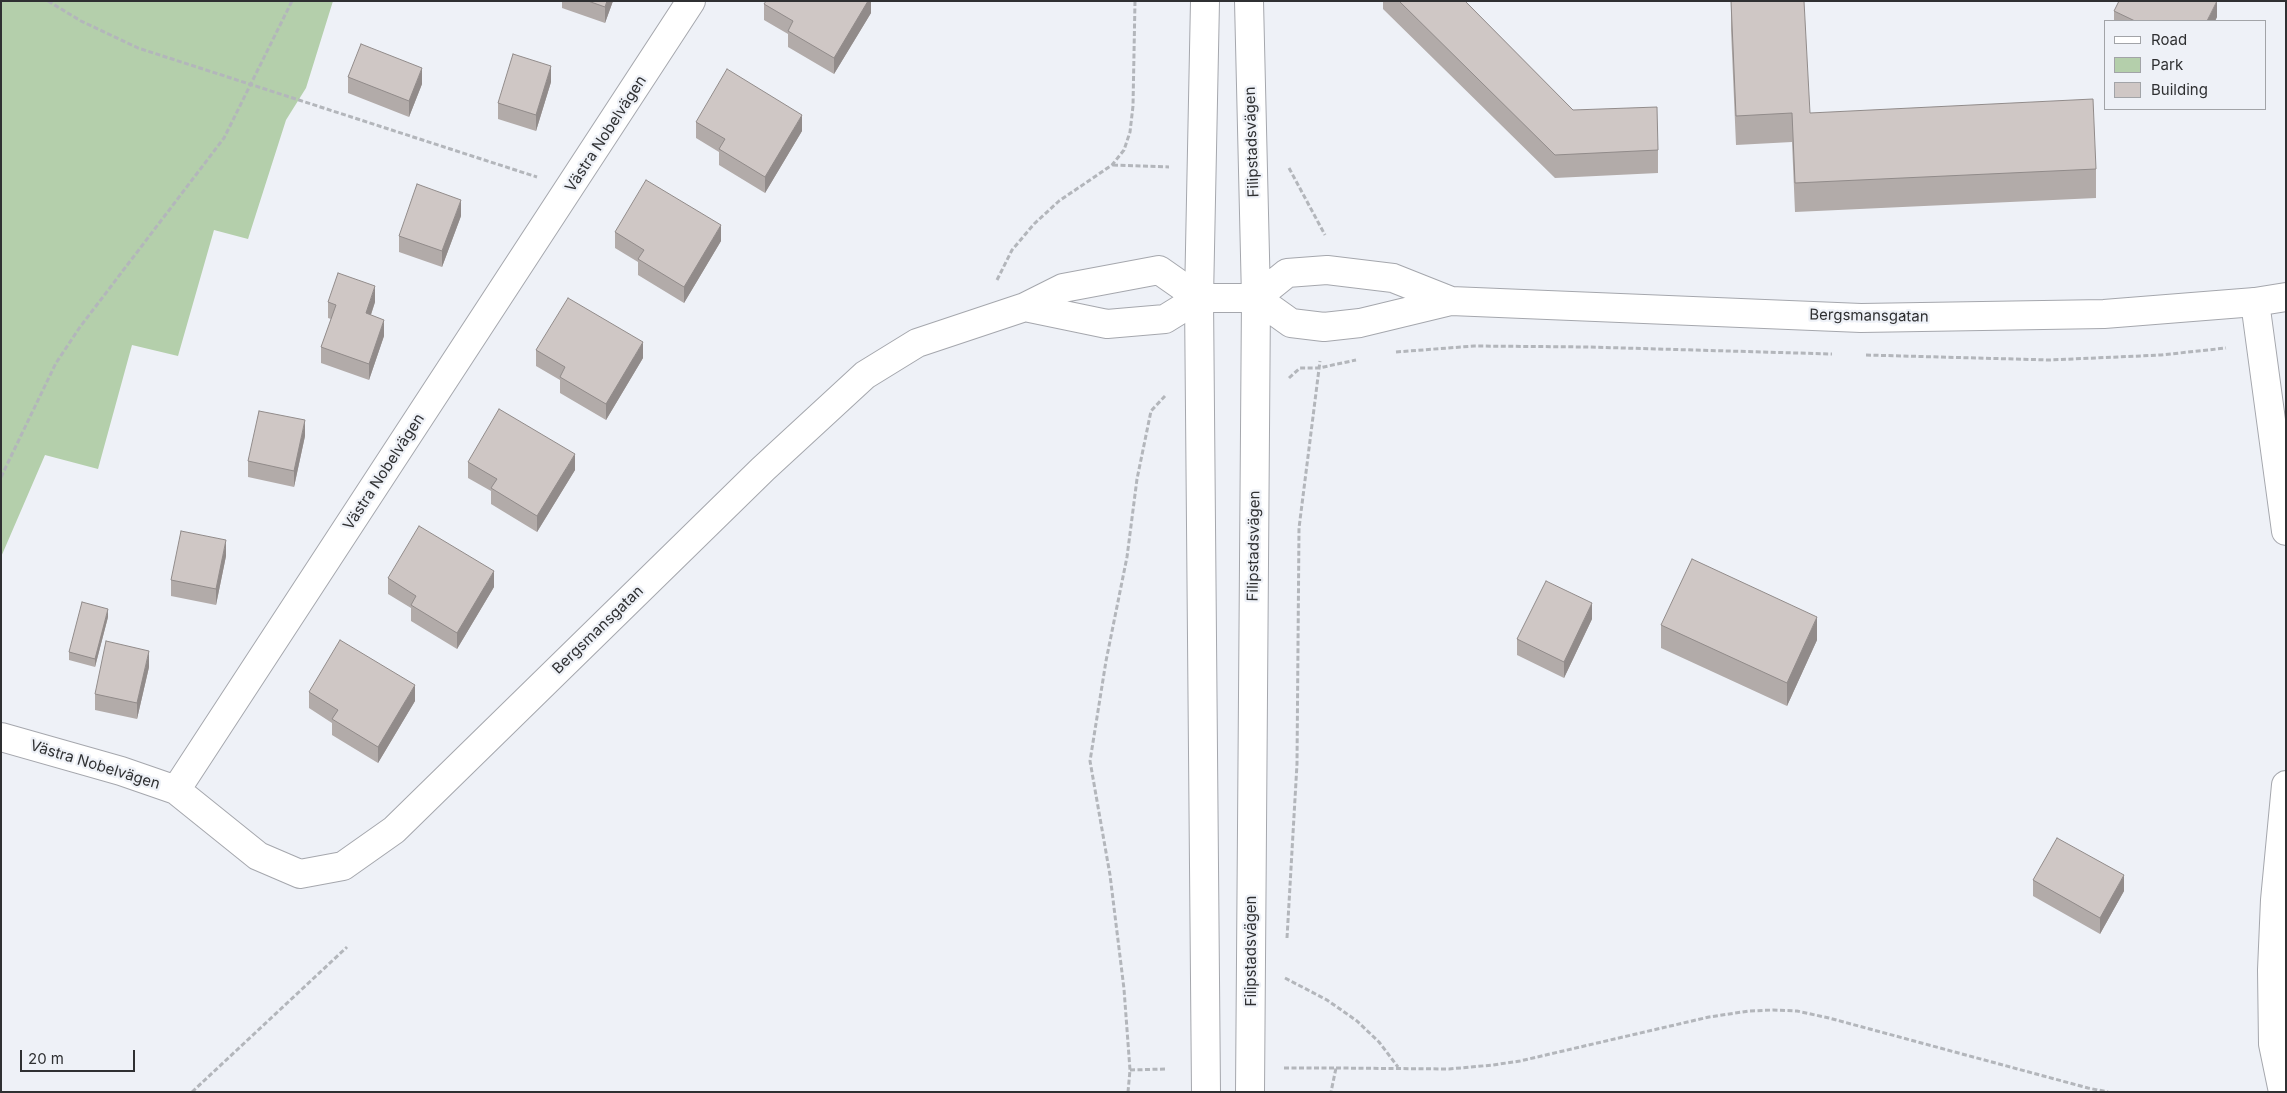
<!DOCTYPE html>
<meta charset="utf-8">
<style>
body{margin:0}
#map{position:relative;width:2287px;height:1093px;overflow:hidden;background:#eef1f7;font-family:Inter,sans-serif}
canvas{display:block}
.frame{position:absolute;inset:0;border:2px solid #2f3032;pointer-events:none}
.legend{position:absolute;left:2104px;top:20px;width:162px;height:90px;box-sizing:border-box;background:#eef1f7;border:1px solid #a2a4a8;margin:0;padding:6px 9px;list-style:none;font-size:15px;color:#2f3032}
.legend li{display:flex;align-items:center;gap:10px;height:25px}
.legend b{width:25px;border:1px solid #a2a4a8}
.scale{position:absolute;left:20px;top:1050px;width:115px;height:22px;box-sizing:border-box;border:2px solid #2f3032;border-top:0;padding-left:6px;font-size:15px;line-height:18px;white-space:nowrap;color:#2f3032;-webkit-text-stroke:4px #eef1f7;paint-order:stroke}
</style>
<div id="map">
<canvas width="2287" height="1093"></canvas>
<div class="frame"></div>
<ul class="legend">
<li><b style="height:6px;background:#fff"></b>Road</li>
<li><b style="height:14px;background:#b4cfab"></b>Park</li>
<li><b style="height:14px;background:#cfc7c5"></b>Building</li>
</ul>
<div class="scale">20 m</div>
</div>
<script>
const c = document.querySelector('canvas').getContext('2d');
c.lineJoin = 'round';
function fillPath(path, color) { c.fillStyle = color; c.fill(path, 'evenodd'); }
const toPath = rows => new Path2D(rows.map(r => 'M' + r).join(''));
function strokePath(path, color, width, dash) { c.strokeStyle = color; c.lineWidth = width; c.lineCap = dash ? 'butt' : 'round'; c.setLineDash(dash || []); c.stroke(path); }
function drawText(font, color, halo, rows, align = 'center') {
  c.font = font + ' Inter,sans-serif'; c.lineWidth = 4.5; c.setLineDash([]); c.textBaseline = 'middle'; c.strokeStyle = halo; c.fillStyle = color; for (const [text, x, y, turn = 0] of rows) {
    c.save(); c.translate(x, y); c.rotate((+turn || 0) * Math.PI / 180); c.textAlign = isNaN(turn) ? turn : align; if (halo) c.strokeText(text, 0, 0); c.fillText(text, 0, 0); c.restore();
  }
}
const green = toPath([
 [1,1,333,1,306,88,286,120,248,239,214,230,178,356,132,345,98,469,45,455,1,557]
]);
const path = toPath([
 [48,1,81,21,138,48,537,177],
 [1113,165,1169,167],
 [1289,168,1325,235],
 [997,280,1012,250,1034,224,1059,201,1112,165,1124,150,1130,132,1133,106,1135,1],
 [1396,352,1474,346,1589,347,1832,354],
 [1866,355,2050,360,2161,355,2226,348],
 [1289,378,1300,368,1319,368,1356,360],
 [1,477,56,363,80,327,224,138,292,1],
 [1287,938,1297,764,1299,528,1320,361],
 [1285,978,1327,1000,1357,1021,1379,1042,1398,1067],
 [1284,1068,1336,1068,1331,1092],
 [1336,1068,1449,1069,1493,1065,1520,1061,1709,1017,1749,1011,1773,1010,1797,1011,1829,1018,2088,1088,2108,1092],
 [1130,1070,1165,1069],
 [192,1092,347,947],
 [1128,1092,1130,1070,1124,989,1110,875,1090,761,1106,661,1127,557,1137,479,1151,411,1165,396]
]);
const minor = toPath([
 [2255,302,2286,531],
 [1,737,121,771,176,790,691,1],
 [176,790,258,856,300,874,343,866,394,830,763,469,865,375,917,343,1025,307,1063,288,1159,270,1199,298,1165,319,1107,324,1025,307],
 [2283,1092,2273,1044,2272,970,2275,900,2286,785]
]);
const tertiary = toPath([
 [1205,1,1199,298,1206,1092],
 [1249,1,1256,298,1250,1092],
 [1199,298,1256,298],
 [1256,298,1291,323,1324,327,1360,323,1451,301,1861,318,2104,314,2255,302,2286,297],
 [1256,298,1287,273,1327,270,1393,278,1451,301]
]);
const wall = toPath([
 [562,1,613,1,605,23,562,8],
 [871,1,871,13,834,74,788,47,788,34,764,20,764,4],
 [1383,1,1465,1,1573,110,1658,150,1658,173,1555,178,1383,9],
 [1731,1,1810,113,2096,169,2096,198,1795,212,1792,142,1736,145,1731,30],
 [2114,11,2217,17,2215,21,2114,21],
 [348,77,422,84,409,117,348,93],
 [551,82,536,131,498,119,498,103],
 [696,122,802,131,765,193,719,165,719,152,696,138],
 [461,216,442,267,399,252,399,236],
 [615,232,721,241,684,303,638,275,638,262,615,248],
 [328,302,375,302,371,315,384,336,369,380,321,363,321,347,331,319,328,318],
 [536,350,643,358,606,420,560,393,560,380,536,366],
 [305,436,294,487,248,477,248,461],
 [468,462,575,470,537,532,491,504,491,491,468,478],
 [226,556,216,605,171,596,171,580],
 [388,578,494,587,457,649,411,621,411,608,388,594],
 [108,617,95,667,69,660,69,652],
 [1592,619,1564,678,1517,655,1517,639],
 [1661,625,1817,640,1787,706,1661,648],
 [149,667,137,719,95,710,95,694],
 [309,692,415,701,378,763,332,735,332,723,309,708],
 [2033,880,2124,891,2100,934,2033,896]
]);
const shadedWall = toPath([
 [607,1,613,1,605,23,605,7],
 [868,1,871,1,871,13,834,74,834,58],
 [2217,1,2217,17,2215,21,2207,21],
 [551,66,551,82,536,131,536,115],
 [422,68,422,84,409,117,409,101],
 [802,115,802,131,765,193,765,177],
 [461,200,461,216,442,267,442,251],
 [721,225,721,241,684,303,684,287],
 [375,286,375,302,366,329,366,313],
 [384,320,384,336,369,380,369,364],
 [643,342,643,358,606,420,606,404],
 [305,420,305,436,294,487,294,471],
 [575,454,575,470,537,532,537,516],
 [226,540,226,556,216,605,216,589],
 [494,571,494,587,457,649,457,633],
 [1592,603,1592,619,1564,678,1564,662],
 [108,609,108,617,95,667,95,659],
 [1817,617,1817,640,1787,706,1787,683],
 [149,651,149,667,137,719,137,703],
 [415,685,415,701,378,763,378,747],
 [2124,875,2124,891,2100,934,2100,918]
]);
const building = toPath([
 [588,1,607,1,605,7,588,1],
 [766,1,868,1,834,58,788,31,793,21,764,4,766,1],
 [1399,1,1465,1,1573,110,1657,107,1658,150,1555,155,1399,1],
 [1731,1,1804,1,1810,113,2093,99,2096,169,1795,183,1792,113,1736,116,1731,1],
 [2119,1,2217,1,2207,21,2135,21,2114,11,2119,1],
 [361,44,422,68,409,101,348,77,361,44],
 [513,54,551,66,536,115,498,103,513,54],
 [727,69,802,115,765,177,719,149,725,139,696,122,727,69],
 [646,180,721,225,684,287,638,259,644,250,615,232,646,180],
 [417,184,461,200,442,251,399,236,417,184],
 [338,273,375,286,366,313,384,320,369,364,321,347,336,305,328,302,338,273],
 [568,298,643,342,606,404,560,377,565,367,536,350,568,298],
 [499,409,575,454,537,516,491,488,497,479,468,462,499,409],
 [259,411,305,420,294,471,248,461,259,411],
 [419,526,494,571,457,633,411,605,416,596,388,578,419,526],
 [181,531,226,540,216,589,171,580,181,531],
 [1692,559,1817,617,1787,683,1661,625,1692,559],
 [1546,581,1592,603,1564,662,1517,639,1546,581],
 [82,602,108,609,95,659,69,652,82,602],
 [340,640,415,685,378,747,332,719,338,710,309,692,340,640],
 [106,641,149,651,137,703,95,694,106,641],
 [2057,838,2124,875,2100,918,2033,880,2057,838]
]);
const streetNames = [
 ["Västra Nobelvägen",606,134,-57],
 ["Filipstadsvägen",1252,142,-92],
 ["Bergsmansgatan",1869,316,1],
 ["Västra Nobelvägen",384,472,-57],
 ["Filipstadsvägen",1254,546,-89],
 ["Bergsmansgatan",598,630,-44],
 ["Västra Nobelvägen",95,765,17],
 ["Filipstadsvägen",1251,951,-90]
];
fillPath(green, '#b4cfab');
strokePath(minor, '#a5a7ad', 30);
strokePath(tertiary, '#a5a7ad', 30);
strokePath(path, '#b3b6bb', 3, [5, 2.5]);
strokePath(minor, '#fff', 28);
strokePath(tertiary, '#fff', 28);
fillPath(wall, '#b2aba9');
fillPath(shadedWall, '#918b8a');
fillPath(building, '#cfc7c5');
strokePath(building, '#918b8a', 1);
drawText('15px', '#2f3032', '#eef1f7', streetNames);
</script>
